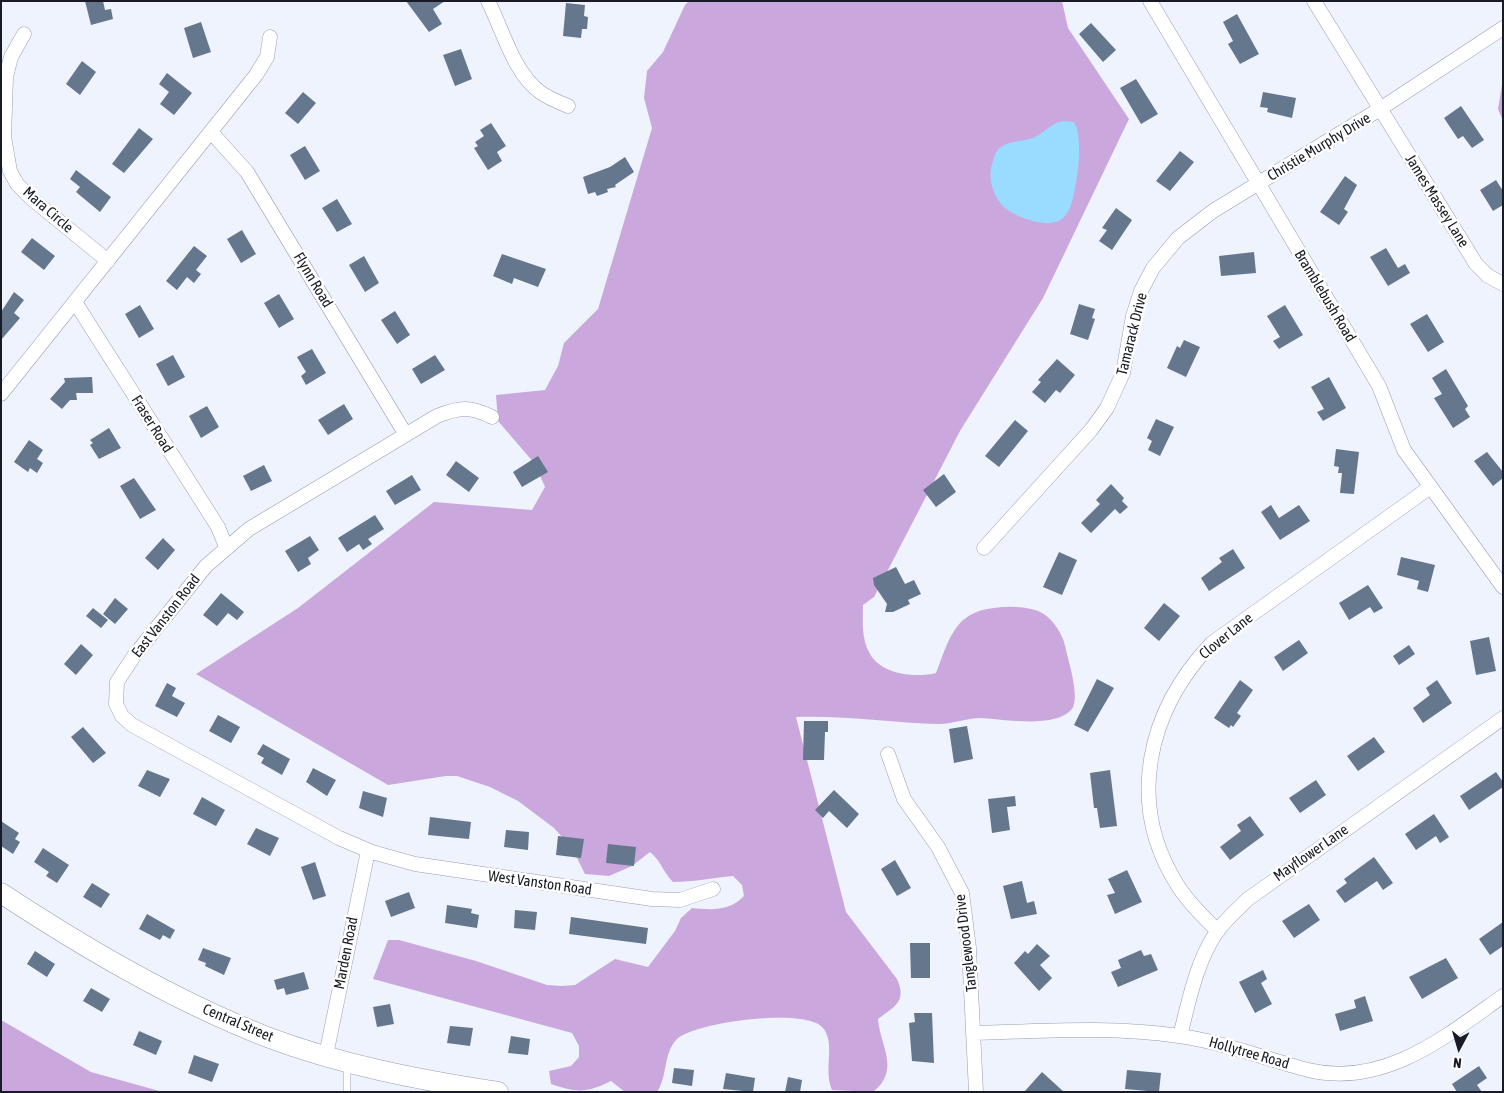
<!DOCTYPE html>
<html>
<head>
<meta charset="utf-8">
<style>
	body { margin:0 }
	#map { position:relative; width:1504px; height:1093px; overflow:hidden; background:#eff3fe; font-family:"Asap Condensed",sans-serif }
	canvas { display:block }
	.frame { position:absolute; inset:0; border:2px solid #181b25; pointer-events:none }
	.north { position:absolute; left:1434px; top:1023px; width:50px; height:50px; -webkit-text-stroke:4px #fff; paint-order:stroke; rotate:186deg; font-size:14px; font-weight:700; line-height:20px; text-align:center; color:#181b25 }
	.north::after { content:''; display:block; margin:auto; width:18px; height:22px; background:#181b25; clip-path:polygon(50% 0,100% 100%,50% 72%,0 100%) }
</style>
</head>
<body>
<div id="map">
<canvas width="1504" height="1093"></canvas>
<div class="frame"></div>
<div class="north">N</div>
</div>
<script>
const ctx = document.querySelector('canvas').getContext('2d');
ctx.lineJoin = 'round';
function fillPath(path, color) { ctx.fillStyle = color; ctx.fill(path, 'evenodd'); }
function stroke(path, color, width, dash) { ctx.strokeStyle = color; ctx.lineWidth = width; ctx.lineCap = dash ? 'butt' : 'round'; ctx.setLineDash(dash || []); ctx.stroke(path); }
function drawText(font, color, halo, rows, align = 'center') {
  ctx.font = font + ' "Asap Condensed",sans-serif'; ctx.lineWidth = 5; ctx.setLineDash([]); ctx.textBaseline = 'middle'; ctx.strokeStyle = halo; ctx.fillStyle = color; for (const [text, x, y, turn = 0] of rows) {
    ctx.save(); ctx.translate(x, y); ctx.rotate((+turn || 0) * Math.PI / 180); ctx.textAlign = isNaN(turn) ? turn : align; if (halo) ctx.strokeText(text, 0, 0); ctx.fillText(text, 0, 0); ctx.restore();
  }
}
const forest = new Path2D(`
	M689 1H1062L1068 28 1129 119 1043 298 960 431 874 597 863 605C863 621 861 639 870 654 882 675 916 678 936 673 949 640 954 612 994 608 1008 606 1021 606 1035 610 1051 614 1064 635 1066 650 1069 663 1080 698 1072 709 1056 729 1003 719 980 718 967 718 953 724 939 724 892 723 843 715 796 717L846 912 897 979C907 1002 895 1006 878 1019 880 1046 901 1070 873 1092L832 1090C823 1069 836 1044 823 1028 807 1007 695 1022 677 1039 663 1053 668 1076 657 1092H625L611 1081C587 1093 577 1093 551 1084L549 1071 571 1066 579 1057V1046L572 1033 373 979 388 940H399L476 961 547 985 562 986 575 985 615 959 648 967 675 931 681 918 692 908C712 910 730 911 744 896L742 885 733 876C712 878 693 882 673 882 662 871 662 862 650 852L632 866 609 876 585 874 572 848 554 828 518 801 490 787 457 776H446L388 785 196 674 298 608 434 502 532 510 545 487 535 464 498 421 496 395 545 390 558 366 564 343 598 309 652 128 644 98 647 71 663 52 685 5Z
	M1503 79V121L1498 109Z
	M1 1020 91 1072 163 1092H1Z`);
const water = new Path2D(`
	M1063 121 1074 122C1082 135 1079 167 1076 182 1074 193 1072 210 1063 218 1049 231 1011 216 1001 204 992 193 988 177 992 164 994 158 995 151 1001 147 1010 140 1023 142 1033 138 1044 133 1051 123 1063 121Z`);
const building = new Path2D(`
	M85 1H103L105 10 111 9 113 19 91 25Z
	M406 1H445L433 9 442 24 429 32Z
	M566 3 585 5 584 16 588 17 587 29H582L581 38 563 36Z
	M1237 14 1259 54 1240 64 1228 44 1233 41 1223 22Z
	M201 22 211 52 193 58 184 28Z
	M1091 23 1116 50 1103 62 1079 34Z
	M461 49 472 79 455 86 443 55Z
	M82 61 96 72 80 95 66 84Z
	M167 73 192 93 174 115 160 104 169 92 159 84Z
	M1136 79 1158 114 1141 124 1120 88Z
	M303 92 316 103 298 124 285 113Z
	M1263 92 1296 98 1292 118 1267 112 1268 108 1260 107Z
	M1461 106 1484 140 1472 148 1463 136 1458 139 1444 118Z
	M491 123 506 146 497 152 502 161 488 170 474 148 478 146 475 142 484 136 480 130Z
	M139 128 153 139 124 173 112 164Z
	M305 146 320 171 305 180 290 155Z
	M1180 151 1194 162 1170 191 1156 181Z
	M625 157 634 172 615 185 616 187 607 189 608 192 597 196 595 192 588 194 583 177 610 167Z
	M76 170 111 197 100 212 76 192 80 187 70 179Z
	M1345 176 1357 185 1344 209 1348 212 1339 225 1320 212Z
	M1496 180 1503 191V205L1493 211 1480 190Z
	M337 199 352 224 337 232 322 208Z
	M1116 208 1132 220 1112 250 1099 241 1107 230 1102 228Z
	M242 230 256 254 241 263 227 239Z
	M32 238 55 256 44 270 21 252Z
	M194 246 207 256 196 270 201 274 194 283 187 277 177 290 166 281Z
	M1386 248 1398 268 1405 264 1410 273 1388 286 1370 257Z
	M1254 252 1256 273 1221 276 1219 256Z
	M502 254 546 269 538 287 514 278 512 284 493 276Z
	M364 256 379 283 365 292 349 265Z
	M14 292 24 300 14 313 20 318 1 340V312Z
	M279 294 294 319 279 328 264 303Z
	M1079 304 1095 309 1092 318 1095 319 1088 340 1070 334Z
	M140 305 154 329 139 338 125 314Z
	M1285 305 1303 335 1279 349 1273 341 1280 337 1267 316Z
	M395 311 410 335 397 344 381 320Z
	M1427 314 1444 342 1428 352 1410 324Z
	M1184 340 1200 347 1186 377 1167 368 1177 346 1180 348Z
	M312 349 326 373 306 385 301 376 306 372 297 357Z
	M173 355 185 377 168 386 156 364Z
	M435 355 445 370 421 384 412 369Z
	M1057 359 1075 375 1060 393 1056 390 1045 403 1032 392 1041 382 1038 380Z
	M1446 369 1468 406 1465 409 1470 417 1453 428 1434 398 1442 394 1432 378Z
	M92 377 93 393H76L77 400H70L62 409 50 399 65 382 64 378Z
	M1329 377 1346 408 1323 421 1317 412 1324 409 1311 387Z
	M344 404 353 419 328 435 318 420Z
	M207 406 219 427 201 438 189 416Z
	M1156 419 1174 427 1160 456 1148 450 1152 441 1147 438Z
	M1015 420 1028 431 999 467 985 456Z
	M109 428 121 448 99 459 90 445 93 443 90 440Z
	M29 440 43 450 37 459 43 463 37 473 30 468 28 472 14 462Z
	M1336 449 1359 452 1354 494 1340 493 1342 473H1338L1339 467 1334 466Z
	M1487 452 1503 472V478L1493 486 1474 461Z
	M538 456 548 472 522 487 513 472Z
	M456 461 479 478 469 492 446 475Z
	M264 465 272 481 251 491 243 476Z
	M944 474 956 492 936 507 923 490Z
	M412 475 421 490 395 505 386 491Z
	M134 478 156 510 140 519 120 486Z
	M1111 484 1124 498 1122 501 1128 507 1120 514 1115 509 1091 533 1081 523 1100 504 1096 500Z
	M1271 505 1279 518 1299 505 1310 521 1280 540 1261 512Z
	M375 515 384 529 368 539 372 544 363 550 359 544 347 552 338 538Z
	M310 536 319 550 308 558 311 564 298 572 285 551Z
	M163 538 175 550 158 570 145 558Z
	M1233 549 1245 568 1209 591 1201 578 1222 562 1219 558Z
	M1059 552 1077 560 1062 595 1043 587Z
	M1401 557 1435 565 1428 592 1417 589 1419 581 1397 575Z
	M896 567 905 584 914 580 921 594 908 600 910 604 893 612H885L887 604 874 585 873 578Z
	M1368 585 1383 608 1374 613 1370 607 1349 620 1339 603Z
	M221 593 244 612 237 620 228 613 217 626 203 615Z
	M115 598 128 609 115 624 103 614Z
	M1164 603 1180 616 1159 641 1144 628Z
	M93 608 108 620 101 628 86 616Z
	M1489 637 1496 671 1476 675 1470 641Z
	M1299 640 1308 653 1283 671 1274 657Z
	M81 644 93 655 76 675 64 664Z
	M1409 645 1415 654 1399 665 1393 656Z
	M1097 679 1114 688 1088 732 1074 725Z
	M1240 680 1253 690 1237 713 1241 716 1233 727 1231 725 1229 728 1214 718Z
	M1437 680 1452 703 1423 723 1413 708 1430 695 1426 688Z
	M167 683 176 688 172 696 185 703 177 717 155 706Z
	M218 715 240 727 231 743 209 731Z
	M804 721H828V732H825L824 760H803Z
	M967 726 973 759 954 763 949 729Z
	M83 727 106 753 93 763 71 737Z
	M1374 737 1385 752 1358 771 1347 756Z
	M263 744 290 759 282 775 261 763 264 758 257 754Z
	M313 768 336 780 327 796 306 782Z
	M147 770 170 779 160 797 138 786Z
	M1110 770 1117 826 1100 828 1097 808H1094L1090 773Z
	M1496 772 1503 782V787L1469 810 1460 796Z
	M1316 780 1326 795 1300 813 1289 798Z
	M834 790 859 814 847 828 829 811 823 818 815 810Z
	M363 791 387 798 383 817 359 808Z
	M1015 796 1016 806 1007 807 1010 830 992 833 988 799Z
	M202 797 225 810 216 826 193 814Z
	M1434 814 1449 837 1440 843 1436 836 1416 850 1405 834Z
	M1250 816 1264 835 1230 860 1220 847 1241 831 1237 825Z
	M430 817 471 822 469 839 428 835Z
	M1 821 19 833 15 839 20 842 13 854 1 846Z
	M256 828 279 838 270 856 247 844Z
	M506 830 529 832 528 850 504 847Z
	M558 836 584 839 581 858 556 855Z
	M608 844 636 847 634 866 606 863Z
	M43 848 69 865 57 883 46 876 49 872 34 862Z
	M1374 857 1393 883 1383 890 1377 881 1345 903 1336 891 1347 883 1344 879Z
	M895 860 911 888 897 896 881 869Z
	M315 862 326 896 313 900 301 867Z
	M1127 870 1142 902 1115 914 1107 895 1115 893 1108 879Z
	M1022 881 1027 903 1034 901 1037 914 1011 919 1003 886Z
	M92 883 110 894 101 908 83 897Z
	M409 892 415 908 391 917 385 901Z
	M1309 904 1320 920 1294 938 1282 921Z
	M447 905 472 909 471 913 479 915 477 928 445 923Z
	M515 910 537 912 535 930 514 928Z
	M147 914 175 930 170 939 163 935 160 940 139 929Z
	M571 917 648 928 646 944 569 934Z
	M1503 922V946L1490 955 1479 939Z
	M910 943H930V978H911Z
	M1037 944 1050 956 1040 965 1052 978 1039 991 1014 963 1025 951 1028 954Z
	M203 948 231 958 224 975 205 966 206 963 198 960Z
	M1141 950 1144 956 1151 954 1158 970 1118 987 1111 972 1121 968 1118 960Z
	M35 951 55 964 47 977 27 964Z
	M1446 958 1458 978 1422 999 1409 977Z
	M1263 970 1267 979 1261 983 1272 1004 1255 1013 1239 982Z
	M304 972 309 989 286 995 284 988 277 990 274 980Z
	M91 988 110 999 102 1012 83 1001Z
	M1365 996 1373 1021 1340 1031 1335 1014 1356 1008 1354 1000Z
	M390 1004 394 1024 377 1027 373 1007Z
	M914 1013H932L934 1063 912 1061 909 1023 915 1022Z
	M450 1026 473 1028 470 1046 447 1043Z
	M139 1031 162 1041 156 1055 133 1045Z
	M511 1036 530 1039 528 1055 508 1053Z
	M194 1055 219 1064 212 1082 188 1073Z
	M1479 1066 1487 1078 1477 1085 1482 1092H1457L1452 1084Z
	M674 1068 694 1070 692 1086 672 1083Z
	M1127 1070 1161 1073 1159 1092 1125 1089Z
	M1042 1072 1064 1092H1024Z
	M726 1073 755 1078 753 1092 723 1089Z
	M788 1077 802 1080 800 1092H785Z`);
const lane = new Path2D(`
	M347 1092V1065`);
const street = new Path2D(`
	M488 1C503 30 513 72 540 92 548 98 558 102 568 106
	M1150 1 1379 386 1404 450 1503 587
	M1314 1 1476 264 1488 276 1503 284
	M24 34 11 57 6 77 4 137 10 171 17 184 32 199 108 261
	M211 132 247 172 406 435
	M75 302 218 527 226 547
	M1 394 256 75 267 57 270 37
	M492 417C470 406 460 407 437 416L249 529 206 566 134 656 117 682 116 704 122 716 132 725 339 838 372 852 415 864 652 899 680 900 713 889
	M984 548 1091 430 1107 408 1123 373 1133 316 1141 291 1153 268 1178 238 1213 211 1380 109 1503 28
	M888 754 904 799 938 847 962 893 969 948 976 1092
	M1218 931C1203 917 1189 903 1178 886 1125 803 1148 710 1212 643L1429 488
	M975 1033C1043 1031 1112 1026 1179 1036 1224 1042 1265 1059 1308 1070 1384 1088 1445 1037 1503 996
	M1180 1036C1189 1001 1196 963 1216 933 1225 920 1237 910 1248 899L1503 718
	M326 1055 368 851`);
const secondary = new Path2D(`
	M1 893C85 948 173 1000 267 1037 341 1065 420 1080 498 1092`);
const streetNames = [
	["Christie Murphy Drive",1319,147,-31],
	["James Massey Lane",1437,201,58],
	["Mara Circle",48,210,41],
	["Flynn Road",313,280,59],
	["Bramblebush Road",1325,296,59],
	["Tamarack Drive",1132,334,-76],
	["Fraser Road",152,424,58],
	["East Vanston Road",166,616,-52],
	["Clover Lane",1226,636,-39],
	["Mayflower Lane",1311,853,-35],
	["West Vanston Road",540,883,8],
	["Tanglewood Drive",966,943,-97],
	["Marden Road",346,953,-79],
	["Central Street",238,1023,23],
	["Hollytree Road",1249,1053,16]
];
fillPath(forest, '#caa8de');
fillPath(water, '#99dcff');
fillPath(building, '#64778c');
stroke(lane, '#959db7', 8);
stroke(street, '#959db7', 15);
stroke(secondary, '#959db7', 21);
stroke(lane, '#fff', 7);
stroke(street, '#fff', 14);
stroke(secondary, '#fff', 20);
drawText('15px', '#181b25', '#fff', streetNames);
</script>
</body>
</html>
